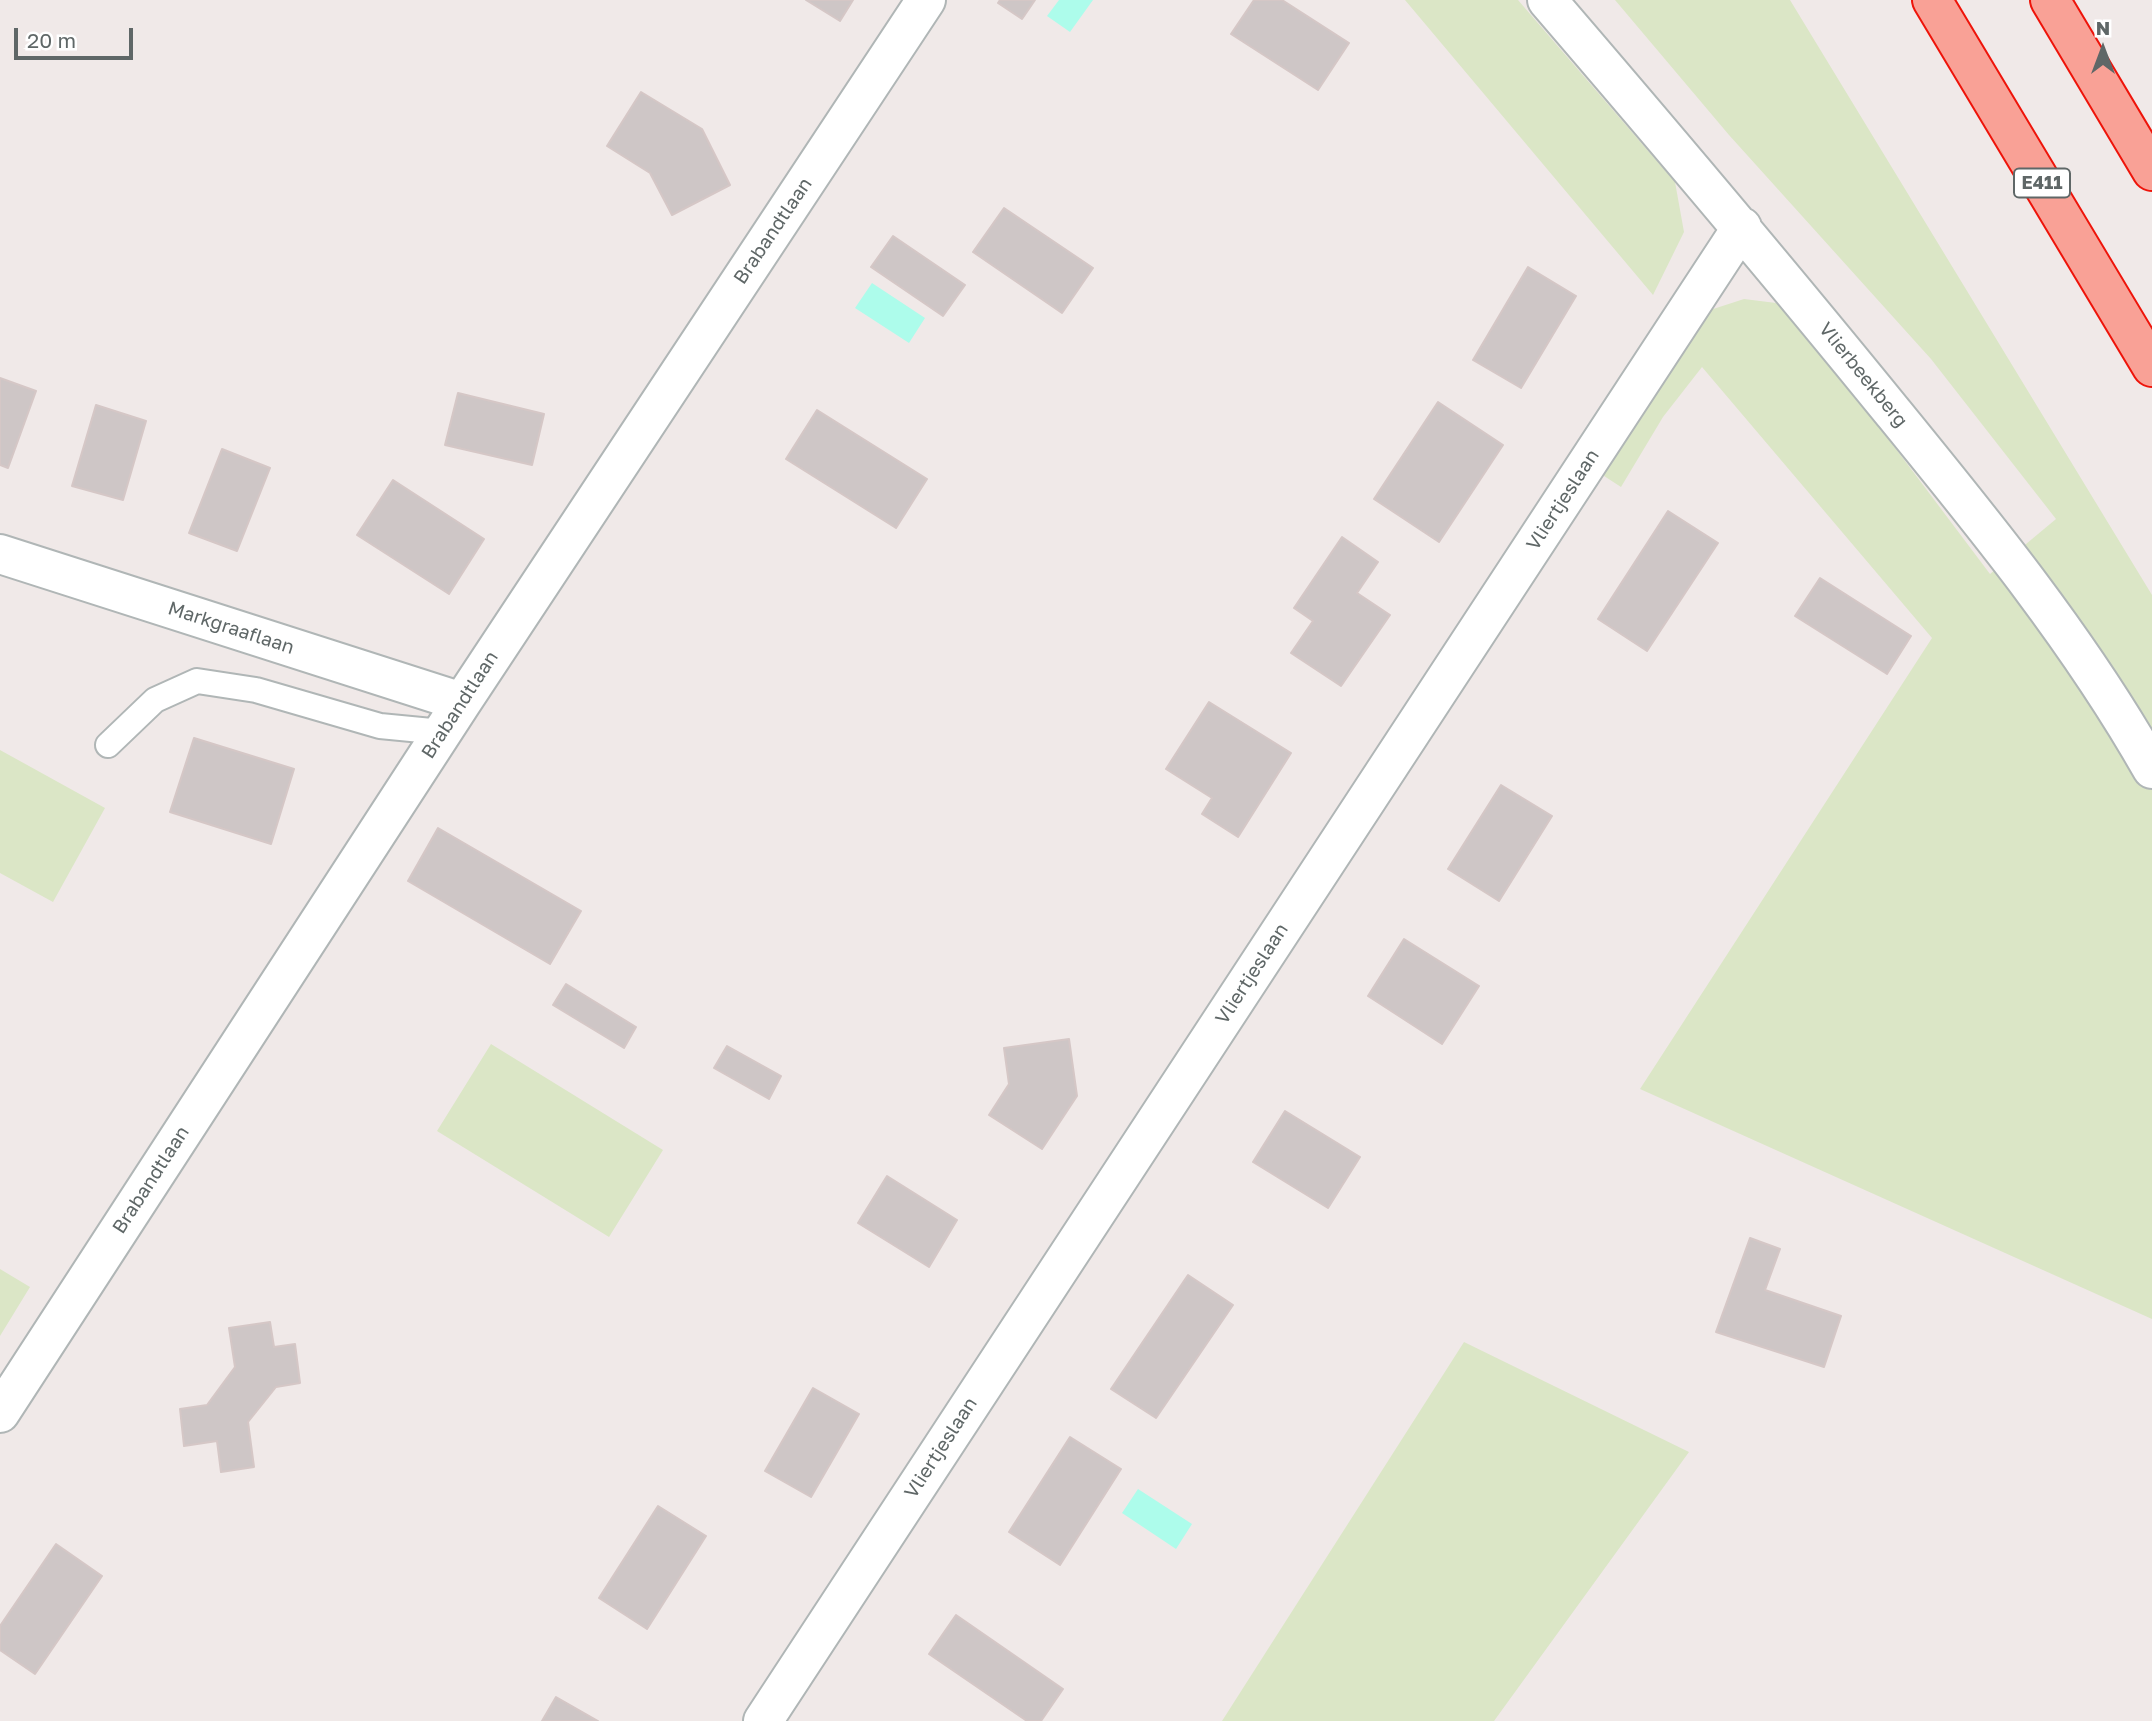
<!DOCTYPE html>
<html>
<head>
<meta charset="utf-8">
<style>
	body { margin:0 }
	#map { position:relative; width:2152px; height:1721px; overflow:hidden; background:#f0e9e8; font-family:"Golos Text",sans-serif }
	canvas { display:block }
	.north { position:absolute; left:2068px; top:14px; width:70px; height:70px; -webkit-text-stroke:5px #fff; paint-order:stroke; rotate:0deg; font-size:19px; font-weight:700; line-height:28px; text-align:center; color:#5f6767 }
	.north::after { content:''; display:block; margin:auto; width:24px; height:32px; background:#5f6767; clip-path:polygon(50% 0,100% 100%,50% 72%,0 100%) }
	.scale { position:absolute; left:14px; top:28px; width:119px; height:32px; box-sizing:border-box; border:4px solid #5f6767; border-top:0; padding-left:9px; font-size:21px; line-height:24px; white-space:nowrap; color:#5f6767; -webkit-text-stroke:5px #fff; paint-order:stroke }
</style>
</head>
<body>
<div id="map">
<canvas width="2152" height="1721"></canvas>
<div class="north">N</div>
<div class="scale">20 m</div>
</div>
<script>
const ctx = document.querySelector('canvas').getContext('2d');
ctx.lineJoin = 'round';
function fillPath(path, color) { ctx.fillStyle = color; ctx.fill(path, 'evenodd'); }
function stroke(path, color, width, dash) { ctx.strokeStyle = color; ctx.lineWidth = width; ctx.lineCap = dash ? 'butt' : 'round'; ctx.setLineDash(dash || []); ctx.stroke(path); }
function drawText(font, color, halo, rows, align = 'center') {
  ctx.font = font + ' "Golos Text",sans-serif'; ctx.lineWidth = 6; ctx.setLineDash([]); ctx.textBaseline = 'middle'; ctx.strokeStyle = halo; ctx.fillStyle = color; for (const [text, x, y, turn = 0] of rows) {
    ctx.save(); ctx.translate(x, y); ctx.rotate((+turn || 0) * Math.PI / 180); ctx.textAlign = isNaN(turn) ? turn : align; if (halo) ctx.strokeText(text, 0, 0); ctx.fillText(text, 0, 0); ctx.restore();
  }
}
const green = new Path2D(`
	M1405 0H1518L1675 182 1684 232 1653 295Z
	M1615 0H1790L2152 595V1319L1640 1089 1932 638 1702 367 1663 417 1621 487 1601 474 1704 312 1744 299 1776 303 1814 340 1990 574 2056 519 1931 359 1729 135Z
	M0 750 105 808 53 902 0 873Z
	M491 1044 663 1150 609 1237 437 1131Z
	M0 1269 30 1287 0 1336Z
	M1464 1342 1689 1452 1494 1721H1222Z`);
const water = new Path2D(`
	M1059 0H1093L1070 32 1047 16Z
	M872 283 925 318 909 343 855 308Z
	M1138 1489 1192 1524 1176 1549 1122 1513Z`);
const building = new Path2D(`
	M806 0H853L840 21Z
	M1000 0H1035L1022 19 998 3Z
	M1254 0H1282L1349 43 1318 90 1231 34Z
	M641 92 702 129 730 185 672 215 650 173 607 146Z
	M1004 208 1093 268 1062 313 973 252Z
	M893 236 965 285 943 316 871 267Z
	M1528 267 1576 296 1521 388 1473 360Z
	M0 378 36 391 8 468 0 465Z
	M458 393 544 414 532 465 445 445Z
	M1438 402 1503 445 1439 542 1374 499Z
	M96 405 146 421 123 500 72 486Z
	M817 410 927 479 896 528 786 459Z
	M222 449 270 468 237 551 189 533Z
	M393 480 484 539 449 594 357 535Z
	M1668 511 1718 543 1647 651 1598 619Z
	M1342 537 1378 562 1357 593 1390 615 1341 686 1291 653 1313 621 1294 608Z
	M1820 578 1911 636 1887 674 1795 616Z
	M1209 702 1291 753 1238 837 1202 814 1212 798 1166 769Z
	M194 738 294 769 271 844 170 812Z
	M1501 785 1552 816 1499 901 1448 869Z
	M438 828 581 911 550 964 408 881Z
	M1404 939 1479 986 1442 1044 1368 996Z
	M566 984 636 1027 624 1048 553 1005Z
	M1069 1039 1077 1096 1042 1149 989 1115 1009 1084 1004 1048Z
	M727 1046 781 1076 769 1099 714 1068Z
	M1285 1111 1360 1157 1328 1208 1253 1162Z
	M887 1176 957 1220 929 1267 858 1223Z
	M1750 1238 1780 1249 1765 1290 1841 1316 1824 1367 1716 1332Z
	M1188 1275 1233 1305 1156 1418 1111 1389Z
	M270 1322 274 1347 295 1344 300 1383 276 1387 248 1422 254 1467 221 1472 217 1441 184 1446 180 1409 207 1405 235 1367 229 1328Z
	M813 1388 859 1414 811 1497 765 1471Z
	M1070 1437 1121 1469 1060 1565 1009 1532Z
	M658 1506 706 1536 647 1629 599 1598Z
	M56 1544 102 1576 35 1674 0 1650V1626Z
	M956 1615 1063 1689 1041 1721H1027L929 1654Z
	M556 1697 598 1721H542Z`);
const lane = new Path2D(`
	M108 745 155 700 197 681 256 690 380 726 442 732`);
const street = new Path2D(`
	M1547 0C1663 135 1778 271 1891 410 1984 524 2079 640 2152 769
	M0 554 462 702
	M0 1413 462 702 926 0
	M763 1721 1742 227`);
const highway = new Path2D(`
	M1932 0 2152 367
	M2050 0 2152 171`);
const shields = [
	[2042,183,56]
];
const shieldNames = [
	["E411",2042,183]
];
const streetNames = [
	["Brabandtlaan",773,231,-56],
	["Vlierbeekberg",1863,375,51],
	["Vliertjeslaan",1563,500,-57],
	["Markgraaflaan",231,628,18],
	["Brabandtlaan",460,705,-57],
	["Vliertjeslaan",1252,974,-57],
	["Brabandtlaan",151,1180,-57],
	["Vliertjeslaan",941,1448,-57]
];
fillPath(green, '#dbe6c6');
fillPath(water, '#adfceb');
fillPath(building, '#cec6c6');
stroke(building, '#d5c7c6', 2);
stroke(lane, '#b0b6b6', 28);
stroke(street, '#b0b6b6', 42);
stroke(highway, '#ee140a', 42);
stroke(lane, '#fff', 24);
stroke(street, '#fff', 38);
stroke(highway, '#f9a196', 38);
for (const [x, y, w] of shields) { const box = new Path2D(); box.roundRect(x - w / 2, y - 14.5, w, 29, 5); ctx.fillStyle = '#fff'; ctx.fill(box); stroke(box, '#5f6767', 2); }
drawText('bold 18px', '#5f6767', null, shieldNames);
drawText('19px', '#5f6767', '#fff', streetNames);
</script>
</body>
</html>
